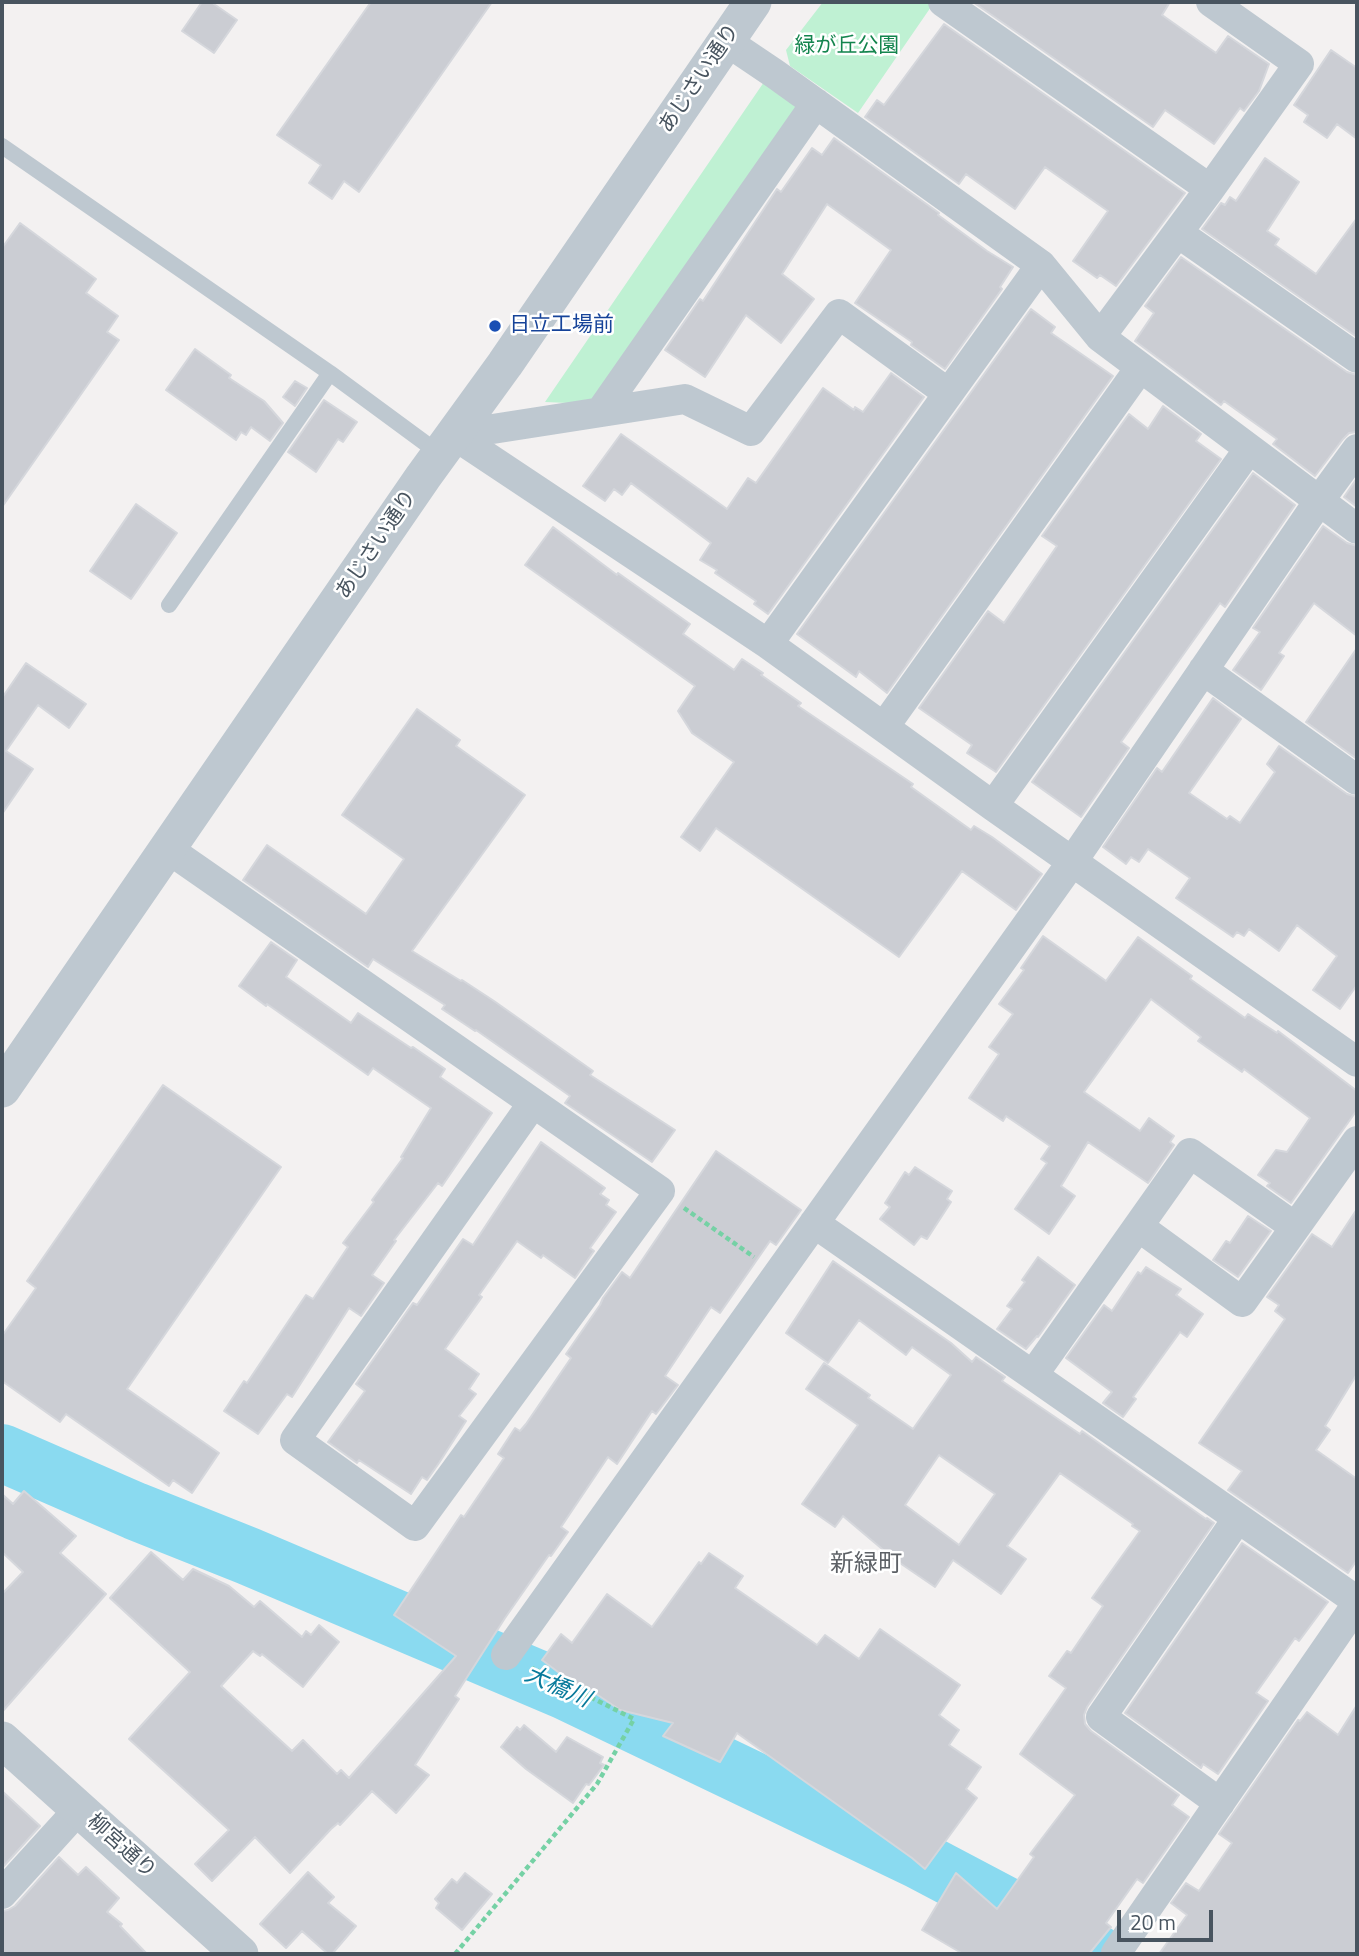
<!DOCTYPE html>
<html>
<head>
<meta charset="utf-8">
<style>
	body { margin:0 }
	#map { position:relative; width:1359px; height:1956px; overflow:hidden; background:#f3f1f1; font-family:"Titillium Web",sans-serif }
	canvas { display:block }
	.frame { position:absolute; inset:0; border:4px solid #48545f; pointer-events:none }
	.scale { position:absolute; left:1117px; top:1910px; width:96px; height:32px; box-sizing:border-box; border:4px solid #48545f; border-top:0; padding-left:9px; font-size:21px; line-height:24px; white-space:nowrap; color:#48545f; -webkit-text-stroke:5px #fff; paint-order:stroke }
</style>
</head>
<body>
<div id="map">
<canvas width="1359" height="1956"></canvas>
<div class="frame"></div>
<div class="scale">20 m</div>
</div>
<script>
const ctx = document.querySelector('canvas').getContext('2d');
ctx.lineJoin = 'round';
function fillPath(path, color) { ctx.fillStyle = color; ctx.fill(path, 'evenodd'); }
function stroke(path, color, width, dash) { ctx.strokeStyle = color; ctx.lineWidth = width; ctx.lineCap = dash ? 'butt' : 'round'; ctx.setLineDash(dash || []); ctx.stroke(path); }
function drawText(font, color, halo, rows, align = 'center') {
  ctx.font = font + ' "Titillium Web","Noto Sans JP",sans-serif'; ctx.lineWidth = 5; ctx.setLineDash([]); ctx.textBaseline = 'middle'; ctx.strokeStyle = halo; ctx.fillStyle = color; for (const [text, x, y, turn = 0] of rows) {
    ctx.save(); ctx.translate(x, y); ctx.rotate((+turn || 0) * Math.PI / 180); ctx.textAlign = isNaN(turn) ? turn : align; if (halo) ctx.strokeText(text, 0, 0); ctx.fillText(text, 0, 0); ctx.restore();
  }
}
const green = new Path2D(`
	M823 2H929L933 4 858 113 790 66 786 50Z
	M764 82 797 108 591 404 545 402Z`);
const river = new Path2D(`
	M2 1453 135 1511 248 1556 566 1691 919 1860 1097 1954`);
const building = new Path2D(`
	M202 2H211L237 20 214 53 182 31Z
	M371 2H492L359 192 344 181 332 199 309 183 321 165 277 135Z
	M973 2H1170L1162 15 1216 53 1228 36 1269 64 1259 91 1244 111 1240 108 1214 144 1165 110 1153 127Z
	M944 24 1185 193 1116 286 1100 275 1097 278 1073 261 1108 211 1045 167 1015 209 966 174 959 184 865 117 877 100 884 105Z
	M1331 50 1357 68V139L1337 124 1327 138 1304 122 1308 115 1294 105Z
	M834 138 939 213 938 215 987 251 1013 267 1000 287 1002 289 945 369 911 345 912 342 855 303 891 250 827 204 782 274 814 299 781 343 746 315 705 377 665 350 700 299 703 301 777 189 781 192 812 148 822 155Z
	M1265 158 1299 182 1267 231 1279 239 1275 245 1316 274 1357 218V337L1202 229 1221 203 1225 205 1230 197 1236 201Z
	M20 223 96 279 86 293 118 316 107 332 119 340 2 507V248Z
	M1181 257 1347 372 1357 375V432L1349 433 1343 439 1315 476 1273 444 1277 439 1224 401 1221 405 1135 341 1154 313 1145 306Z
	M1031 309 1055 327 1051 333 1113 376 887 693 859 671 856 677 797 634Z
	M195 349 231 375 229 378 264 401 283 423 270 441 251 427 246 435 241 432 236 440 166 390Z
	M891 373 924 397 768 614 754 604 756 601 715 573 717 570 700 560 711 543 631 483 622 495 614 489 605 501 583 486 621 434 727 509 748 478 756 483 823 388 854 410 855 407 863 412Z
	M295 381 307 388 295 406 283 397Z
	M324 400 357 422 343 442 338 439 316 472 288 452Z
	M1163 406 1201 434 1196 441 1221 459 996 772 967 753 972 745 919 708 988 611 1004 623 1057 546 1042 536 1129 414 1148 429Z
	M1253 473 1295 505 1225 607 1220 603 1121 742 1129 748 1081 817 1032 782Z
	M1357 478V507L1344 497Z
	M136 504 177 533 131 599 90 571Z
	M1323 526 1347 543 1357 546V636L1314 603 1279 653 1284 656 1261 690 1233 670 1260 632 1253 628Z
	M553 527 617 575 618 573 690 624 683 634 734 670 742 659 763 673 761 675 801 703 798 706 913 784 911 787 971 830 974 826 992 837 1042 874 1016 910 962 871 899 957 716 828 700 851 681 837 734 762 692 733 678 711 695 686 525 565Z
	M1357 648V759L1306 722Z
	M26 663 86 704 69 728 38 705 6 751 33 769 2 814V698Z
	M1213 698 1241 719 1189 793 1227 819 1230 816 1240 823 1275 772 1267 764 1279 746 1347 794 1357 797V985L1340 1009 1313 990 1337 956 1297 925 1279 951 1249 929 1244 936 1237 932 1233 937 1176 898 1190 878 1148 849 1139 862 1131 857 1126 864 1103 847 1157 768 1162 772Z
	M417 709 460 740 456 746 525 795 412 951 461 981 462 980 494 1001 593 1071 590 1075 675 1130 652 1162 565 1103 570 1096 476 1030 475 1031 442 1009 445 1005 373 959 368 967 243 880 267 845 366 914 404 859 342 815Z
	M1043 936 1106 981 1138 937 1192 976 1190 979 1245 1018 1248 1014 1277 1033 1278 1031 1357 1091V1110L1291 1203 1267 1186 1270 1183 1258 1175 1276 1150 1287 1152 1310 1118 1244 1069 1242 1072 1198 1041 1201 1037 1151 999 1084 1092 1140 1131 1149 1118 1174 1136 1170 1142 1174 1145 1148 1183 1088 1142 1061 1186 1075 1196 1049 1234 1015 1209 1047 1163 1041 1159 1050 1146 1006 1116 1003 1121 969 1098 999 1054 989 1047 1013 1014 999 1004 1024 970 1021 968Z
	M271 942 297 960 286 977 351 1023 358 1013 411 1048 413 1047 445 1069 440 1077 492 1113 442 1186 438 1183 394 1240 396 1241 372 1275 384 1283 361 1316 349 1308 292 1397 287 1394 258 1434 224 1411 244 1381 247 1383 306 1295 313 1299 348 1247 343 1243 374 1202 372 1200 403 1158 401 1157 431 1108 373 1068 368 1075 267 1004 266 1006 239 986Z
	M163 1085 281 1167 127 1389 219 1453 192 1493 173 1480 169 1486 66 1414 60 1422 2 1381V1336L36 1288 27 1281Z
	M541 1142 605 1188 600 1194 609 1200 606 1205 616 1212 590 1248 594 1251 575 1278 543 1255 541 1258 517 1241 479 1295 482 1297 445 1349 479 1374 469 1389 476 1394 459 1416 466 1421 439 1463 427 1480 422 1477 411 1494 359 1460 357 1463 328 1442 365 1391 356 1384 413 1303 417 1305 463 1239 473 1245Z
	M716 1151 801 1210 776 1245 770 1241 720 1313 711 1307 665 1376 678 1385 656 1414 652 1411 617 1464 608 1457 561 1527 568 1532 551 1556 549 1555 505 1618 455 1696 459 1699 415 1765 429 1775 396 1813 372 1791 340 1825 338 1823 331 1829 290 1873 255 1837 212 1881 195 1864 229 1830 129 1739 190 1672 110 1598 151 1552 183 1580 193 1569 229 1586 254 1607 260 1601 302 1637 306 1631 311 1635 319 1625 339 1642 303 1687 262 1654 260 1656 253 1651 221 1686 292 1751 303 1740 337 1774 341 1770 349 1778 456 1656 394 1615 461 1515 464 1517 504 1458 498 1454 515 1428 520 1431 526 1424 571 1358 566 1354 600 1305 603 1298 622 1272 630 1278Z
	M915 1167 952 1191 947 1199 951 1202 927 1239 921 1236 914 1245 880 1219 890 1207 885 1203 905 1172 909 1175Z
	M1357 1209V1374L1325 1426 1330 1430 1316 1450 1357 1479V1560L1348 1573 1228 1490 1242 1471 1199 1443 1285 1319 1275 1311 1279 1305 1267 1297 1312 1234 1332 1247Z
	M1248 1216 1271 1231 1238 1277 1213 1260 1226 1241 1230 1243Z
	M1038 1257 1075 1285 1038 1337 1037 1336 1026 1349 997 1329 1012 1309 1007 1306 1025 1282 1022 1280Z
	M833 1261 951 1343 972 1362 976 1357 1005 1377 1002 1381 1080 1434 1082 1431 1206 1519 1207 1518 1214 1523 1087 1707 1084 1715 1085 1724 1091 1731 1179 1795 1172 1805 1189 1817 1143 1883 1137 1879 1106 1923 1111 1927 1089 1954H963L922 1930 956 1873 997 1909 1034 1857 1030 1854 1075 1795 1020 1754 1066 1688 1049 1676 1067 1651 1071 1653 1103 1606 1092 1598 1140 1531 1132 1526 1133 1524 1060 1473 1007 1546 1026 1559 1001 1594 953 1560 935 1587 894 1559 843 1516 835 1527 802 1504 858 1425 806 1389 824 1363 870 1395 868 1398 913 1429 951 1375 912 1347 906 1355 859 1320 828 1363 786 1333ZM939 1455 995 1494 959 1545 905 1505Z
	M1146 1267 1181 1289 1176 1295 1203 1314 1187 1337 1180 1332 1133 1397 1136 1399 1123 1417 1103 1403 1112 1392 1066 1358 1104 1305 1112 1311 1138 1272 1141 1274Z
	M24 1491 76 1536 60 1553 106 1594 2 1712V1594L23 1572 2 1552V1494L13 1504Z
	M1242 1543 1328 1602 1299 1641 1295 1638 1256 1693 1268 1701 1218 1774 1203 1764 1201 1768 1125 1713Z
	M709 1553 743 1576 735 1588 817 1645 825 1635 859 1659 880 1629 960 1685 939 1715 959 1730 949 1745 981 1767 966 1789 977 1798 925 1869 912 1858 737 1733 720 1762 663 1736 673 1723 620 1710 580 1683 578 1687 542 1660 561 1634 572 1643 607 1594 652 1627 699 1562 701 1564Z
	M1357 1705V1954H1159L1187 1915 1171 1903 1186 1883 1199 1891 1232 1843 1219 1834 1298 1720 1300 1721 1307 1712 1338 1735Z
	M524 1725 556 1752 567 1737 603 1757 600 1763 604 1765 589 1785 586 1784 573 1803 526 1769 501 1747 517 1727 520 1730Z
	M2 1791 40 1826 2 1868Z
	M59 1857 78 1875 86 1867 119 1898 107 1912 122 1924 120 1926 147 1954H2V1911L8 1910 15 1906Z
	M308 1872 334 1897 328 1903 356 1926 332 1954H328L302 1931 286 1948 260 1924Z
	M465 1873 492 1894 462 1930 436 1908 439 1903 435 1899 452 1879 457 1883Z`);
const path = new Path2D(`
	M684 1208 754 1257
	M455 1954 597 1784 634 1719 532 1668`);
const service = new Path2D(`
	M2 146 330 373 440 454
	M169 605 330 373`);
const minor = new Path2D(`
	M943 2 1210 189
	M726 41 775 74 1041 265 1100 337 1357 529
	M1178 233 1357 358
	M1100 337 1210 189 1299 64 1211 2
	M601 411 816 103
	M454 435 768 644 993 806 1357 1062
	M454 435 685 399 751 431 839 314 948 393
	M768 644 1041 265
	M1203 670 1357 780
	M884 727 1140 368
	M993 806 1249 449
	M168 849 660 1191 415 1526 295 1440 533 1103
	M814 1223 1357 1601
	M1139 1227 1242 1302 1357 1141
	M1033 1375 1190 1153 1295 1227
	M506 1655 1072 862 1319 501 1357 449
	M1220 1803 1101 1717 1238 1518
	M2 1894 79 1809
	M1116 1953 1357 1604`);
const tertiary = new Path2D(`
	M2 1089 423 477 505 364 753 2
	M2 1740 240 1954`);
const markers = [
	[495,326,7,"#1a4fb4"]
];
const parkNames = [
	["緑が丘公園",847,47]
];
const streetNames = [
	["あじさい通り",700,79,-56],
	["あじさい通り",377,545,-56],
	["柳宮通り",121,1847,42]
];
const transitNames = [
	["日立工場前",509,326]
];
const waterNames = [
	["大橋川",557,1688,24]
];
const quarterNames = [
	["新緑町",866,1565]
];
fillPath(green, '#bff1d3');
stroke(river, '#8adaf0', 58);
fillPath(building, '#cbcdd3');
stroke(building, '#d5d7dc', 2);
stroke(path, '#75d1a5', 4.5, [5, 3.5]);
stroke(service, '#bec8d0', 16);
stroke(minor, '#bec8d0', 30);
stroke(tertiary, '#bec8d0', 37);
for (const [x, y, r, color] of markers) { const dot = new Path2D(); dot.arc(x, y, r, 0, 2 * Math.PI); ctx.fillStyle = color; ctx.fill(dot); stroke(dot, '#fff', 2.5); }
drawText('21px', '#14854e', '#fff', parkNames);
drawText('21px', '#48545f', '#fff', streetNames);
drawText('21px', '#164399', '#fff', transitNames, 'left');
drawText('italic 23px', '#087a9b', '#fff', waterNames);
drawText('24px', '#5d6166', '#fff', quarterNames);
</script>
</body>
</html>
